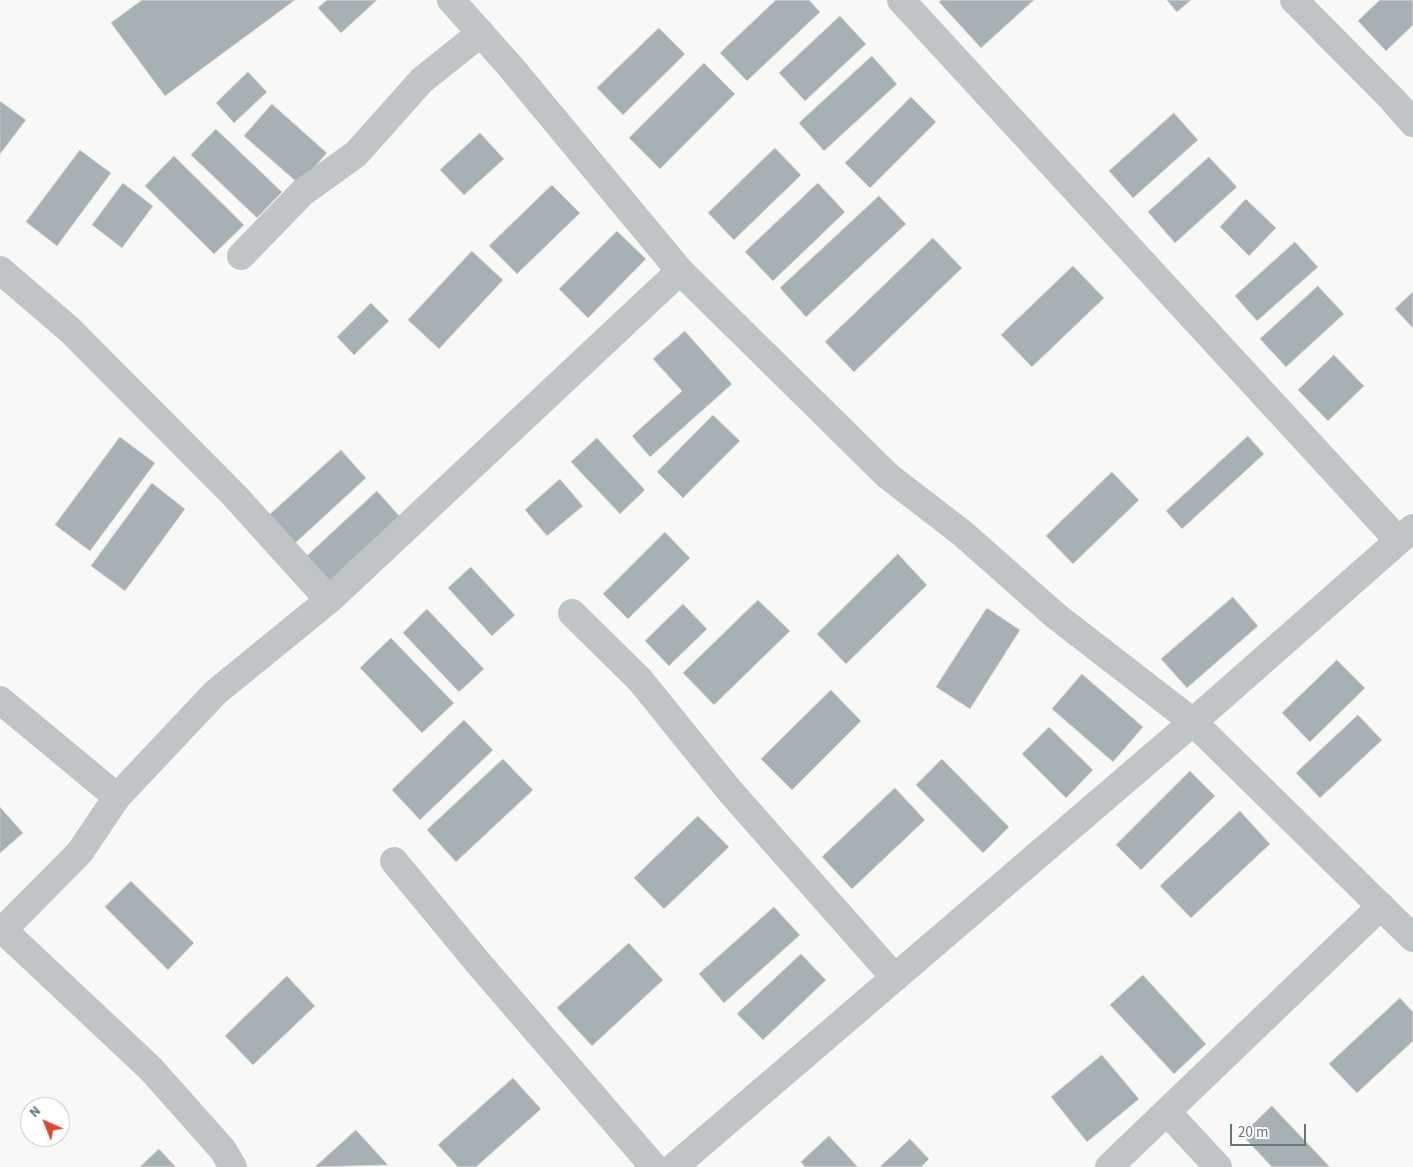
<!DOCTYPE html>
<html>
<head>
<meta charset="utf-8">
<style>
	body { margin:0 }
	#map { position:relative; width:1413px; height:1167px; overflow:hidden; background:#f8f8f6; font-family:"Source Sans 3",sans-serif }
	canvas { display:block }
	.north { position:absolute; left:20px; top:1097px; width:50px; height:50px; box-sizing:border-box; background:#fff; border:1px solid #c1c8cc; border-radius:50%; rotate:316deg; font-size:14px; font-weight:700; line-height:20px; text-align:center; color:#65767f }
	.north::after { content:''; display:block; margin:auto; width:18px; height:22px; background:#dc4832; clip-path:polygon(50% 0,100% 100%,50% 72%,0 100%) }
	.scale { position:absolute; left:1230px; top:1124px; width:76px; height:22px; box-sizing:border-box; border:2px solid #65767f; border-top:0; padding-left:6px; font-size:15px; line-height:18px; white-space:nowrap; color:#65767f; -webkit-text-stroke:4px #fff; paint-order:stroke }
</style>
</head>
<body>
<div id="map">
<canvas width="1413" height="1167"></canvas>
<div class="north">N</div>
<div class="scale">20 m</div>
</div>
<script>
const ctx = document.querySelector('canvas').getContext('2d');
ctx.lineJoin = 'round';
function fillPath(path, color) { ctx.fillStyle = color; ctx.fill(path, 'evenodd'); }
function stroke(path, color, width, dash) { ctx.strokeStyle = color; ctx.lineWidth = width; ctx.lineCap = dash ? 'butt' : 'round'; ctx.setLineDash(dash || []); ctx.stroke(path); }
const building = new Path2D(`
	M142 0H295L165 96 111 23Z
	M327 0H377L341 33 318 8Z
	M776 0H809L820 12 747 81 720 53Z
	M942 0H1034L981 48 939 2Z
	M1167 0H1191L1177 12Z
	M1380 0H1413V25L1386 51 1358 21Z
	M840 16 866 44 805 101 779 73Z
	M659 28 685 54 623 115 597 88Z
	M872 56 897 84 824 151 799 123Z
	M704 63 735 94 660 169 629 138Z
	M248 72 267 92 234 123 216 103Z
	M911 97 936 122 870 188 845 163Z
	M0 101 26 120 0 154Z
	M272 104 327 153 299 184 244 136Z
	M1174 113 1198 140 1133 198 1109 171Z
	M216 129 282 192 257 218 191 155Z
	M480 133 504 159 464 195 440 170Z
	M775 148 801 175 734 240 708 213Z
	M80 150 111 173 57 246 26 222Z
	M174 156 244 225 214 254 145 186Z
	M1209 157 1237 187 1175 243 1148 212Z
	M123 183 153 206 122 248 92 225Z
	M818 183 845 212 773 281 745 252Z
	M552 185 580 213 517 274 489 246Z
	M879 196 906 224 806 317 780 288Z
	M1246 199 1276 228 1249 256 1220 227Z
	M617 231 646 259 588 318 559 289Z
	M933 238 962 268 854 372 825 342Z
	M1295 242 1318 267 1257 321 1235 296Z
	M472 251 503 280 439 349 408 320Z
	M1073 266 1104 298 1032 367 1001 335Z
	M1318 286 1344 314 1286 367 1260 339Z
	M1413 292V328L1395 309Z
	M371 303 389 321 354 355 337 337Z
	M685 331 732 384 650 457 632 436 682 391 653 359Z
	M1334 355 1364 386 1328 421 1298 390Z
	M713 415 740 441 683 498 657 472Z
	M1248 436 1264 454 1182 529 1166 511Z
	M120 437 155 463 90 551 55 525Z
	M597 438 645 490 620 514 571 462Z
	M341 450 366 478 292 546 266 518Z
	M1112 472 1139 500 1073 564 1046 536Z
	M560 479 583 506 547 536 525 510Z
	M152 483 185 509 125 591 91 566Z
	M377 491 402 519 332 584 307 556Z
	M665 532 690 558 628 619 603 594Z
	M898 554 927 585 846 664 817 634Z
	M471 567 515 615 492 636 448 588Z
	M1233 597 1258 626 1187 688 1161 659Z
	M758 600 790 631 714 705 683 673Z
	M683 604 707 629 669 666 645 641Z
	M987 608 1020 630 970 709 936 687Z
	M427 609 484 669 459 692 403 633Z
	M391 638 454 703 422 733 360 668Z
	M1337 660 1365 688 1310 742 1282 713Z
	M1082 674 1143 727 1113 762 1052 709Z
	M831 690 861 721 792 790 761 759Z
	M1358 715 1382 740 1320 798 1296 773Z
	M464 720 493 750 420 820 392 790Z
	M1049 727 1093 770 1066 798 1022 754Z
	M503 759 533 790 456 862 427 830Z
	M942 759 1009 827 983 853 916 785Z
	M1190 771 1215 796 1141 870 1116 845Z
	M895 788 925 820 852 889 822 857Z
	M0 807 23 833 0 853Z
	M1240 811 1270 844 1191 918 1160 886Z
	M698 816 729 847 664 909 634 878Z
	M131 881 194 943 168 970 105 907Z
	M774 907 800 935 724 1003 699 974Z
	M629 943 663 980 592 1046 557 1008Z
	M801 954 826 980 763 1040 737 1014Z
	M1143 975 1206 1044 1174 1074 1110 1005Z
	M287 976 315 1006 253 1065 225 1036Z
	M1400 998 1413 1012V1041L1357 1093 1329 1064Z
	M1102 1055 1139 1099 1087 1142 1051 1097Z
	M513 1078 541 1109 476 1167H458L438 1145Z
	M1272 1106 1330 1167H1272L1242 1135Z
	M356 1130 388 1165 315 1167Z
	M829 1136 858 1167H805L801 1162Z
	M910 1139 929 1159 921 1167H880Z
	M159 1149 176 1167H140Z`);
const street = new Path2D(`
	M451 0 509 65 680 271 888 476 962 533 1056 616 1193 722 1413 938
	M901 0 1398 540
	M1294 0 1393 100 1413 123
	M241 256 303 192 356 154 422 80 481 33
	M0 270 70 330 234 495 329 600
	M572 613 640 680 729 790 895 978
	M0 700 117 797
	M394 861 480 965 654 1167
	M3 930 151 1069 223 1150 233 1167
	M0 933 80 852 117 797 216 692 329 600 680 271
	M1167 1112 1218 1167
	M674 1167 1193 722 1413 528
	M1109 1167 1381 906`);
fillPath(building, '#a7b0b5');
stroke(building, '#dadad8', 1);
stroke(street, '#bfc4c7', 28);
</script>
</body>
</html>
